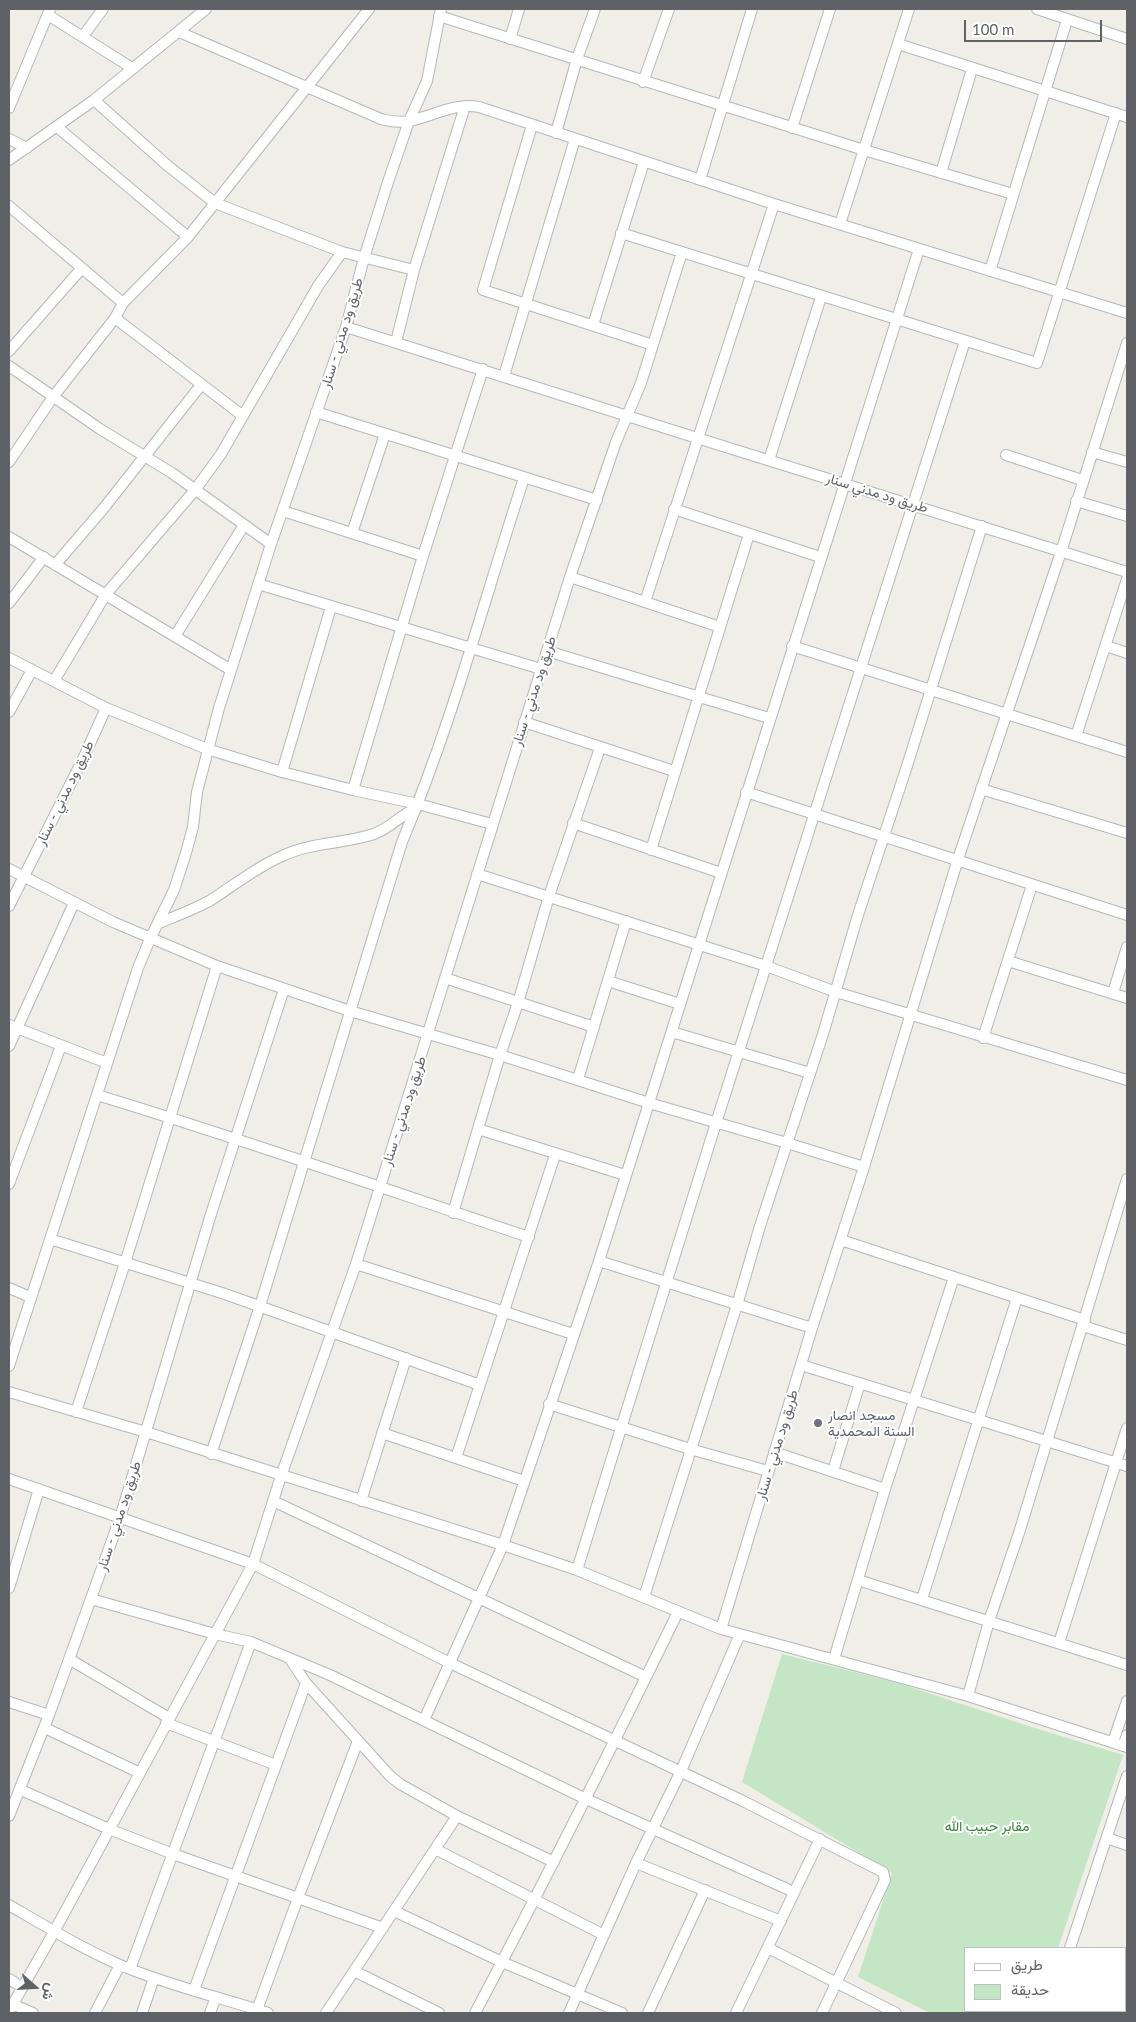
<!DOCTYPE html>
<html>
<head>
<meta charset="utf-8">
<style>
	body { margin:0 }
	#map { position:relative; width:1136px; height:2022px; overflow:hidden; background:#f0eee7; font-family:Lato,Vazirmatn,sans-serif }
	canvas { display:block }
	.frame { position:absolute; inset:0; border:10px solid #5e6266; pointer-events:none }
	.legend { position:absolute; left:964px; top:1947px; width:162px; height:65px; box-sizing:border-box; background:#fff; border:1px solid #bfc0c2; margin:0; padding:6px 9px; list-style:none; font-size:15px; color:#5e6266 }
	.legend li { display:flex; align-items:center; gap:10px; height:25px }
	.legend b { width:25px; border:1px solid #bfc0c2 }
	.north { position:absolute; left:10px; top:1962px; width:50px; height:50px; -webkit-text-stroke:4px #fff; paint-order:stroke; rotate:109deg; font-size:14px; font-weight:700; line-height:20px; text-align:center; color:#5e6266 }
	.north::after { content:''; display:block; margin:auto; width:18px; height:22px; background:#5e6266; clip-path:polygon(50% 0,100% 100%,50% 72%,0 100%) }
	.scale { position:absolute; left:964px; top:20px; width:138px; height:22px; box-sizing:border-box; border:2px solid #5e6266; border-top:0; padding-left:6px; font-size:15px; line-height:18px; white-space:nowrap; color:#5e6266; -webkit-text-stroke:4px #fff; paint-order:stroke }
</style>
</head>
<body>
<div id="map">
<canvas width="1136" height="2022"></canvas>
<div class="frame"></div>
<ul class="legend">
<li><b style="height:6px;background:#fff"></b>طريق</li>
<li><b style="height:14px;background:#c4e6c4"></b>حديقة</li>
</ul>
<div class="north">ش</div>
<div class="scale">100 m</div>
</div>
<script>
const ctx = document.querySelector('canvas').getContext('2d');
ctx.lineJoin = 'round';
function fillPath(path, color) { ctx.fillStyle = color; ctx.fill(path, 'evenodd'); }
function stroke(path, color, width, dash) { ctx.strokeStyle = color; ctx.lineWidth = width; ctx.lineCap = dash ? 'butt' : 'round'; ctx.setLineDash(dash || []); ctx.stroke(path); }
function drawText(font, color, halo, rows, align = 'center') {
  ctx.font = font + ' Lato,Vazirmatn,sans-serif'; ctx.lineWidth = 4; ctx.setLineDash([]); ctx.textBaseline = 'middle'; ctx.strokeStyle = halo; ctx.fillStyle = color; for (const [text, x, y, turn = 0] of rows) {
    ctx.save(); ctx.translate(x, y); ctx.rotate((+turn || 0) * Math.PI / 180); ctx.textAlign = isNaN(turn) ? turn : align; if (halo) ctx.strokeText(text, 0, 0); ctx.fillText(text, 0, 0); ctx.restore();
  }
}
const green = new Path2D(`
	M782 1654 898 1683 1025 1725 1123 1755 1058 1948H965V2011H1038L1037 2013H930L858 1977 892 1873 742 1782Z`);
const minor = new Path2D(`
	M1037 9 1127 39
	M48 15 132 68
	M439 16 864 150 1013 194
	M179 32 381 119C391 121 399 123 409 121 431 117 456 102 479 107L774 204 1127 313
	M83 36 103 9
	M510 39 519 9
	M898 44 1127 117
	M643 82 669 9
	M94 100 168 166 215 203 342 252 414 270
	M9 108 50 9
	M532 125 483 290 653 345
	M57 127 188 237
	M792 128 830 9
	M556 133 577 59 595 9
	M9 139 27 148
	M9 160 94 100 206 9
	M941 173 972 69
	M700 180 752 9
	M9 206 123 303
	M840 224 909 9
	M621 233 1037 363 1116 113
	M990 271 1067 20
	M115 318 243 416
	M593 325 644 162
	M346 327 697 438 1127 572
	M396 342 414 270 465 106
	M9 351 82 268
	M9 366 100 429 172 473 271 544
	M504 376 575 139
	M316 412 597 500
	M1092 452 1127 462
	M1006 455 1082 480
	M769 460 821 297
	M9 462 53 397 115 318 123 303 188 237 369 9
	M1076 501 1127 516
	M674 509 820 557
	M283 511 423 556
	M352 533 385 434
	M9 537 231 670
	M55 565 103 509 201 385
	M570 577 720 627
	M258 584 541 669
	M645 602 774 204
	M9 603 44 557
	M175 636 244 525
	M792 646 1127 752
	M1106 646 1127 653
	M547 651 769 718
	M9 658 106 708 207 749 282 772 353 790 418 804 492 824
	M54 681 106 594 195 490 221 454 318 286 342 252
	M9 712 32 670
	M524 722 674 771
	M1076 736 1127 579
	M282 772 331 607
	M981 789 1127 833
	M353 790 423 556 483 369
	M746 792 1127 915
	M573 823 721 873
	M651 850 749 534
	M9 869 113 922 217 966 350 1011 500 1055 649 1103 787 1143 864 1167
	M477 874 766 966 836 992 1127 1080
	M9 906 83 759 106 708
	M159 923C176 916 195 909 211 900 234 885 257 867 282 856 311 842 344 844 374 834 390 828 401 815 416 808
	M1008 961 1127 998
	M445 978 594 1027
	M608 981 680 1004
	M1113 993 1127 947
	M9 1025 107 1063
	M672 1032 810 1073
	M983 1038 1032 885
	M9 1046 74 903
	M578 1079 626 921
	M97 1095C242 1139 385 1189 529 1237
	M478 1129 625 1175
	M9 1184 61 1046
	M453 1213 500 1055 518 1003 549 896 600 748
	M50 1239 225 1294 480 1385
	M841 1240 1085 1320
	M599 1261 812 1328
	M356 1264 573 1334
	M9 1288 30 1297
	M1083 1326 1127 1340
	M801 1365 1127 1466
	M9 1366 138 968 150 939 174 890 186 853 193 827 197 792 219 708 271 544 346 327 364 258 389 179 409 121 427 81 441 9
	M9 1392 146 1432 503 1545 577 1570 721 1629 968 1696 1127 1747
	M549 1404 690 1449 768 1471
	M76 1412 125 1263 217 966
	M382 1433 524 1481
	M774 1452 885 1489
	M211 1454 260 1306 402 842C452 724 484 600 524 478
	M456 1458 555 1155
	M833 1471 860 1383
	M9 1479 253 1564 450 1663 743 1801 883 1872 885 1880 822 2013
	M273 1501 646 1677
	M361 1501 406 1358
	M577 1570 716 1123 965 341
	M858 1580 1127 1665
	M9 1588 39 1489
	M644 1597 737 1305 760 1226 823 1034 858 915 907 766 982 526
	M91 1599 215 1634 251 1642 330 1675 586 1799 794 1892
	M922 1599 1017 1298
	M721 1629 812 1328 864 1167 958 859 1061 552 1127 343
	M1059 1643 1127 1428
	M69 1659 169 1718
	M290 1659 306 1683 390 1776 400 1784 457 1816 554 1862
	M834 1659 885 1489 954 1277
	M968 1696 989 1621 1019 1533 1127 1179
	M9 1702 49 1715
	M424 1720 503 1545 599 1261 919 249
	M166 1723 276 1765
	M45 1728 140 1773
	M1113 1742 1127 1701
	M1123 1746 1127 1735
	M21 1790 109 1829 173 1854 383 1928
	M9 1816 49 1715 120 1518 211 1214 284 989
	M1107 1838 1127 1845
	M435 1849 604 1935
	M636 1863 781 1921
	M9 1905C45 1926 81 1948 120 1965 167 1985 219 1997 268 2013
	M394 1911 502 1962 622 2013
	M768 1948 896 2013
	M1070 1948 1127 1776
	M130 1969 251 1642
	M354 1971 439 2013
	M1125 1971 1127 1972
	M9 1979 22 1987
	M194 1990 306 1683
	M12 2004 33 2013
	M257 2010 298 1898 358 1741
	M9 2011 54 1932 253 1564 281 1476 356 1264 570 577 616 442 641 383 682 252
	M95 2013 120 1965
	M142 2013 154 1978
	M210 2013 216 1997
	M326 2013 457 1816
	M475 2013C545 1881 612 1747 678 1612
	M569 2013 636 1863 681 1771 740 1634
	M648 2013 705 1890
	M736 2013 820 1839
	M1049 2013 1050 2011
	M1126 2013 1127 2010`);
const markers = [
	[818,1423,5,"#6b7280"]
];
const streetNames = [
	["طريق ود مدني - سنار",342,333,-73],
	["طريق ود مدني سنار",877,493,17],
	["طريق ود مدني - سنار",534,691,-72],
	["طريق ود مدني - سنار",65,793,-64],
	["طريق ود مدني - سنار",404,1111,-72],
	["طريق ود مدني - سنار",777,1445,-73],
	["طريق ود مدني - سنار",119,1516,-72]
];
const worshipNames = [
	["مسجد انصار",828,1415],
	["السنة المحمدية",828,1431]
];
const parkNames = [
	["مقابر حبيب الله",987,1826]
];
fillPath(green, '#c4e6c4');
stroke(minor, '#b4b7bb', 12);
stroke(minor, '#fff', 10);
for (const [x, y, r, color] of markers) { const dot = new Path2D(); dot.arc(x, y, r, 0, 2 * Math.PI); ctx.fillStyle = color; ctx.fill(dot); stroke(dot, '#fff', 2); }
drawText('14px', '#5e6266', '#fff', streetNames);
drawText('14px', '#5b616d', '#fff', worshipNames, 'left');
drawText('14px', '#38833b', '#fff', parkNames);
</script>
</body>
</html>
